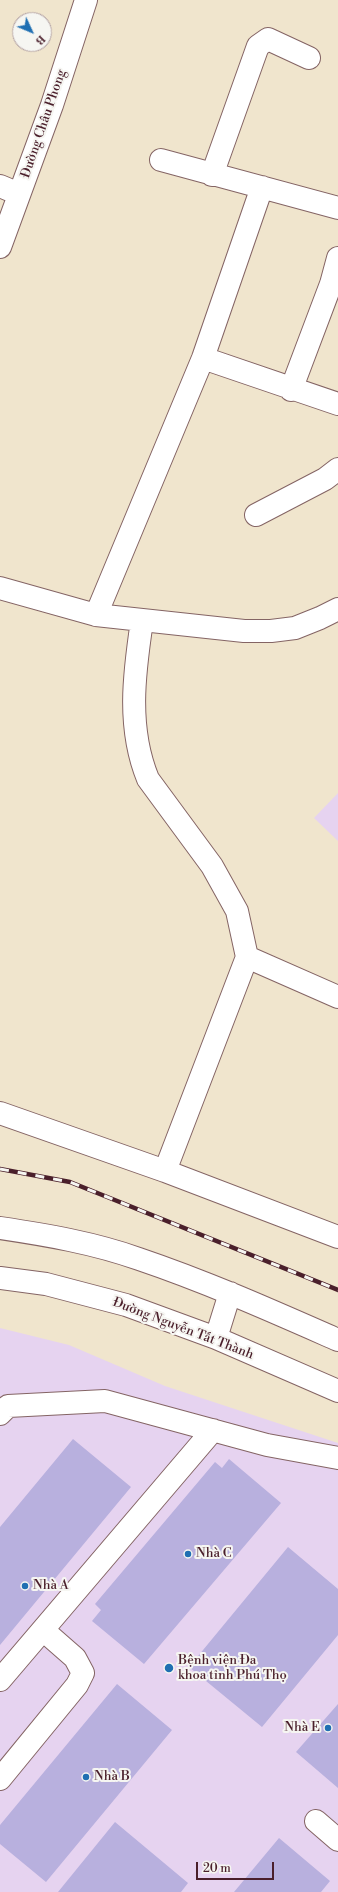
<!DOCTYPE html>
<html>
<head>
<meta charset="utf-8">
<style>
	body { margin:0 }
	#map { position:relative; width:338px; height:1892px; overflow:hidden; background:#f0e5cd; font-family:"Libre Bodoni",serif }
	canvas { display:block }
	.north { position:absolute; left:12px; top:12px; width:40px; height:40px; box-sizing:border-box; background:#f6f6f2; border:1px solid #b1a0a2; border-radius:50%; rotate:134deg; font-size:11px; font-weight:700; line-height:16px; text-align:center; color:#4a1f2b }
	.north::after { content:''; display:block; margin:auto; width:14px; height:18px; background:#1f6fb2; clip-path:polygon(50% 0,100% 100%,50% 72%,0 100%) }
	.scale { position:absolute; left:196px; top:1862px; width:78px; height:18px; box-sizing:border-box; border:2px solid #4a1f2b; border-top:0; padding-left:5px; font-size:12px; line-height:14px; white-space:nowrap; color:#4a1f2b; -webkit-text-stroke:3px #f6f6f2; paint-order:stroke }
</style>
</head>
<body>
<div id="map">
<canvas width="338" height="1892"></canvas>
<div class="north">B</div>
<div class="scale">20 m</div>
</div>
<script>
const ctx = document.querySelector('canvas').getContext('2d');
ctx.lineJoin = 'round';
function fillPath(path, color) { ctx.fillStyle = color; ctx.fill(path, 'evenodd'); }
function stroke(path, color, width, dash) { ctx.strokeStyle = color; ctx.lineWidth = width; ctx.lineCap = dash ? 'butt' : 'round'; ctx.setLineDash(dash || []); ctx.stroke(path); }
function drawText(font, color, halo, rows, align = 'center') {
  ctx.font = font + ' "Libre Bodoni",serif'; ctx.lineWidth = 4; ctx.setLineDash([]); ctx.textBaseline = 'middle'; ctx.strokeStyle = halo; ctx.fillStyle = color; for (const [text, x, y, turn = 0] of rows) {
    ctx.save(); ctx.translate(x, y); ctx.rotate((+turn || 0) * Math.PI / 180); ctx.textAlign = isNaN(turn) ? turn : align; if (halo) ctx.strokeText(text, 0, 0); ctx.fillText(text, 0, 0); ctx.restore();
  }
}
const built = new Path2D(`
	M338 793V841L314 818Z
	M0 1328 69 1345 165 1386 338 1443V1892H0Z`);
const building = new Path2D(`
	M73 1439 131 1487 0 1645V1527Z
	M229 1459 281 1503 144 1664 92 1621 101 1610 95 1604 215 1462 222 1468Z
	M288 1547 338 1589V1635L262 1727 189 1667Z
	M117 1684 172 1730 46 1882 0 1844V1825Z
	M338 1704V1788L296 1752Z
	M115 1822 188 1883 181 1892H58Z
	M279 1838 330 1881 321 1892H234Z`);
const minor = new Path2D(`
	M161 160 338 208
	M212 175 258 46 268 39 309 58
	M0 186 19 194
	M0 247 52 105 86 0
	M203 358 338 404
	M291 390 331 284 338 258
	M256 515 325 479 338 469
	M0 588 96 615 244 631H271L295 628 320 618 338 609
	M96 615 203 358 262 187
	M142 621C134 674 127 728 148 779L212 866 237 911 247 957 165 1171
	M247 957 338 997
	M0 1113 165 1171 338 1237
	M0 1414 8 1406 105 1401 267 1445 338 1458
	M0 1680 213 1430
	M0 1779 77 1685 83 1673 75 1658 43 1630
	M316 1821 338 1840`);
const major = new Path2D(`
	M0 1228C47 1235 94 1243 139 1259 207 1282 272 1311 338 1340
	M0 1278 46 1284 126 1305 216 1338 338 1391
	M216 1338 230 1293`);
const rail = new Path2D(`
	M0 1169 70 1182 338 1290`);
const markers = [
	[188,1554,4,"#1f6fb2"],
	[25,1586,4,"#1f6fb2"],
	[169,1668,5,"#1f6fb2"],
	[328,1728,4,"#1f6fb2"],
	[86,1777,4,"#1f6fb2"]
];
const streetNames = [
	["Đường Châu Phong",44,124,-71],
	["Đường Nguyễn Tất Thành",183,1329,21]
];
const poiNames = [
	["Nhà C",196,1554],
	["Nhà A",33,1586],
	["Bệnh viện Đa",178,1661],
	["khoa tỉnh Phú Thọ",178,1676],
	["Nhà E",320,1728,"right"],
	["Nhà B",94,1777]
];
fillPath(built, '#e6d3f0');
fillPath(building, '#b8b0de');
stroke(minor, '#846464', 24);
stroke(major, '#846464', 24);
stroke(minor, '#fff', 22);
stroke(major, '#fff', 22);
stroke(rail, '#4a1f2b', 4.5);
stroke(rail, '#f6f6f2', 3, [9]);
for (const [x, y, r, color] of markers) { const dot = new Path2D(); dot.arc(x, y, r, 0, 2 * Math.PI); ctx.fillStyle = color; ctx.fill(dot); stroke(dot, '#f6f6f2', 1.5); }
drawText('13px', '#4a1f2b', '#f6f6f2', streetNames);
drawText('13px', '#4a1f2b', '#f6f6f2', poiNames, 'left');
</script>
</body>
</html>
